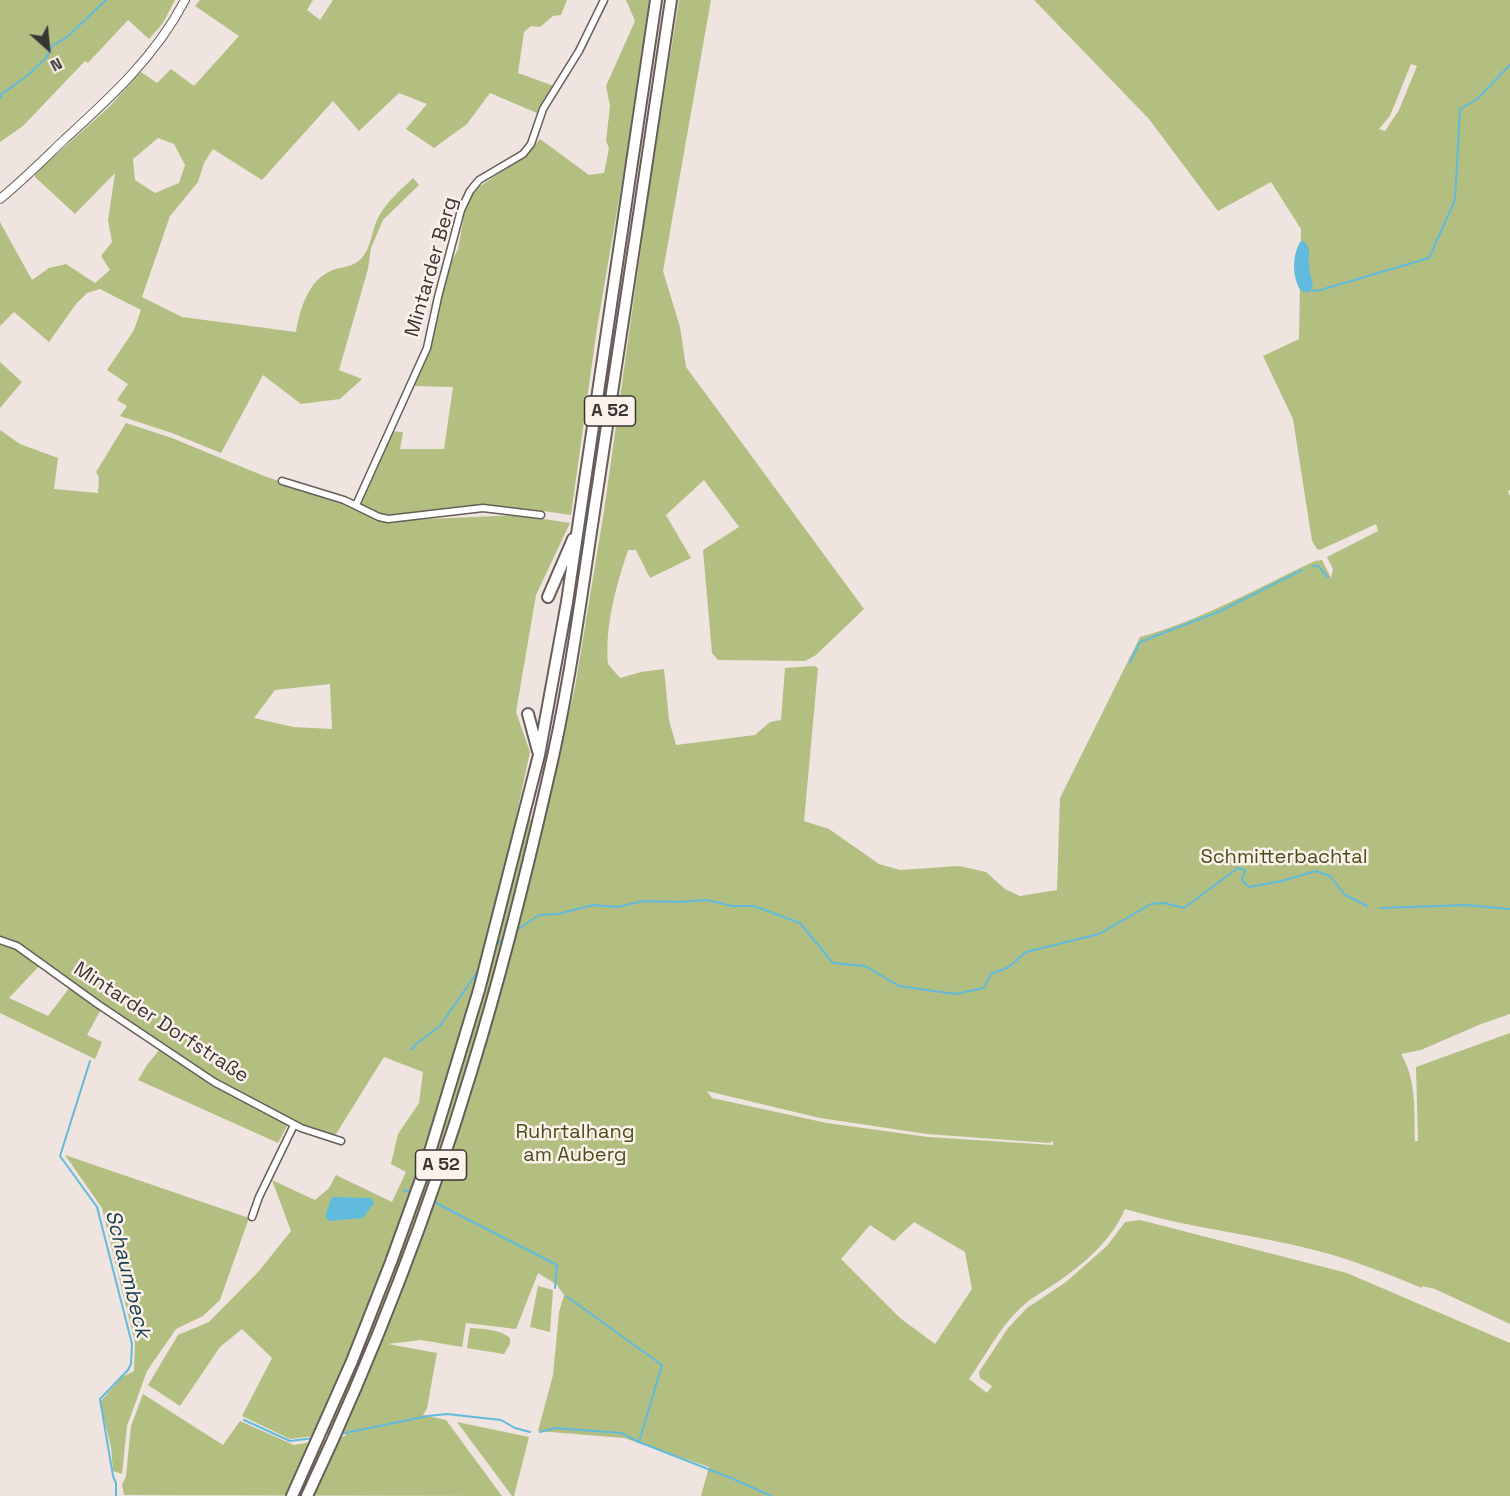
<!DOCTYPE html>
<html>
<head>
<meta charset="utf-8">
<style>
	body { margin:0 }
	#map { position:relative; width:1510px; height:1496px; overflow:hidden; background:#efe4df; font-family:"Space Grotesk",sans-serif }
	canvas { display:block }
	.north { position:absolute; left:18px; top:18px; width:60px; height:60px; -webkit-text-stroke:4px #fdf1ec; paint-order:stroke; rotate:153deg; font-size:16px; font-weight:700; line-height:24px; text-align:center; color:#393533 }
	.north::after { content:''; display:block; margin:auto; width:21px; height:27px; background:#393533; clip-path:polygon(50% 0,100% 100%,50% 72%,0 100%) }
</style>
</head>
<body>
<div id="map">
<canvas width="1510" height="1496"></canvas>
<div class="north">N</div>
</div>
<script>
const ctx = document.querySelector('canvas').getContext('2d');
ctx.lineJoin = 'round';
function fillPath(path, color) { ctx.fillStyle = color; ctx.fill(path, 'evenodd'); }
function stroke(path, color, width, dash) { ctx.strokeStyle = color; ctx.lineWidth = width; ctx.lineCap = dash ? 'butt' : 'round'; ctx.setLineDash(dash || []); ctx.stroke(path); }
function drawText(font, color, halo, rows, align = 'center') {
  ctx.font = font + ' "Space Grotesk",sans-serif'; ctx.lineWidth = 5; ctx.setLineDash([]); ctx.textBaseline = 'middle'; ctx.strokeStyle = halo; ctx.fillStyle = color; for (const [text, x, y, turn = 0] of rows) {
    ctx.save(); ctx.translate(x, y); ctx.rotate((+turn || 0) * Math.PI / 180); ctx.textAlign = isNaN(turn) ? turn : align; if (halo) ctx.strokeText(text, 0, 0); ctx.fillText(text, 0, 0); ctx.restore();
  }
}
const green = new Path2D(`
	M0 0H175L163 23 149 39 128 20 88 63 85 61 23 126 0 142Z
	M200 0H313L307 10 320 20 333 0H567L561 15 553 16 540 27 531 26 524 32 518 73 554 86 537 113 490 93 467 124 434 148 406 129 427 104 399 93 359 131 333 101 262 180 213 149 204 163 198 182 170 216 142 297 182 317 296 332C300 308 309 277 336 269 348 266 356 266 364 255 372 244 372 228 379 216 387 201 401 190 413 178L419 185 383 220 371 248 368 269 339 370 362 379 340 399 301 404 263 375 221 453 172 433 120 416 127 406 117 400 128 384 107 370 134 330 141 310 100 289 87 293 76 304 49 342 14 312 0 326V222L32 280 49 268 66 264 95 283 110 270 101 256 112 242 108 220 115 173 75 214 35 177V174L109 107 141 72 157 83 171 69 194 86 239 36 195 6ZM158 138 174 144 185 165 179 183 155 193 135 180 133 159Z
	M626 0H649L625 164 597 328 571 515 529 509 483 506 386 516 384 521 517 515 570 523 536 595 516 712 530 752 516 817 544 822 575 687 604 511 652 170 679 0H711L663 271 680 327 686 367 864 609 816 655 805 661 718 660 712 653 703 550 739 527 704 480 666 515 691 558 650 578 636 550H628C616 587 605 624 608 664L620 678 641 672 664 669 669 720 676 745 755 735 770 722 781 720 785 668 815 666 818 668 804 821 829 829 879 864 900 870 959 866 986 872 1005 889 1020 896 1057 890 1060 798 1140 637C1202 620 1257 588 1315 561L1322 560 1331 578 1333 569 1327 557 1378 531 1376 524 1320 550 1317 549 1312 541 1293 419 1263 356 1299 339 1301 229 1271 182 1218 211 1149 119 1034 0H1510V490L1508 491 1510 497V1014L1481 1024 1421 1050 1401 1054C1417 1081 1414 1111 1415 1141H1418L1416 1067 1510 1033V1324L1435 1289 1422 1286V1288C1388 1274 1353 1260 1318 1251 1254 1234 1188 1228 1125 1209 1111 1241 1084 1264 1056 1283 1046 1290 1034 1296 1025 1304 1001 1324 987 1354 969 1379L987 1393 992 1386 980 1378 979 1372 1008 1328 1027 1308 1066 1282 1107 1246 1125 1222 1140 1220 1347 1273 1510 1343V1496H701L709 1467 624 1438 538 1431 553 1375 559 1312 564 1295 557 1285 538 1273 516 1329 466 1323 462 1347 421 1340 388 1344 437 1353 427 1408 423 1415 446 1420 502 1496 124 1495 122 1485 126 1476 131 1426 143 1394 223 1445 240 1421 294 1445 345 1436 347 1432 290 1439 242 1416 272 1358 242 1329 220 1347 180 1406 148 1385 178 1335 209 1322 259 1271 291 1231 272 1180 315 1200 329 1188 336 1175 392 1202 406 1172 391 1164 398 1134 419 1103 423 1072 384 1057 336 1134C321 1138 304 1127 290 1120L278 1143 138 1080 147 1065 164 1044 104 1004 87 1035 102 1042 95 1059 0 1013V430L20 444 58 458 54 489 98 493 99 477 96 472 126 423 172 438 264 476 357 508 390 431 403 432 400 449H444L453 387 412 386 428 351 447 271 458 249 465 210 470 196 477 188 526 156 540 139 589 175 604 173 609 148 606 141 610 106 606 86 635 21ZM1411 64 1417 66 1399 110 1385 131 1379 129 1390 116ZM330 684 332 729 293 727 254 718 275 690ZM43 962 73 983 48 1016 9 998ZM707 1091 820 1118 927 1134 1049 1143 1053 1141V1145L928 1137 827 1123 712 1098ZM914 1222 965 1252 972 1289 935 1344 900 1318 841 1259 870 1225 894 1241Z
	M0 362 22 382 0 408Z
	M65 1155 249 1218 220 1300 203 1316 176 1329 147 1371 127 1426 122 1474 113 1471 111 1447 100 1402 122 1377 134 1371 135 1343 102 1208Z
	M538 1286 553 1290 550 1332 530 1327Z
	M470 1328C483 1329 500 1329 510 1338V1344L504 1354 467 1348Z
	M457 1422 529 1437 514 1496H512Z`);
const water = new Path2D(`
	M1303 241C1312 248 1308 254 1309 265 1309 271 1312 279 1313 286L1308 293 1300 290C1292 276 1292 256 1300 242Z
	M332 1197 371 1198 374 1203 363 1218 329 1221 325 1216Z`);
const stream = new Path2D(`
	M0 98 3 93 28 75 46 58 52 46 66 38 106 0
	M1310 290 1317 291 1429 258 1455 200 1460 109 1476 100 1510 65
	M1312 566H1318L1328 577
	M1130 662 1140 642 1218 612 1302 570
	M1380 908 1465 905 1510 909
	M514 932 539 915 558 914 593 905 617 907 644 901 680 902 707 900 732 906H754L800 923 833 963 865 966 899 986 955 994 984 988 991 974 1009 967 1026 952 1099 934 1151 904 1164 903 1184 908 1238 868 1245 870 1242 880 1249 887 1282 881 1316 871 1330 876 1345 895 1367 906
	M495 946 505 938
	M411 1050 417 1043 440 1026 480 968
	M90 1061 60 1156 97 1207 132 1344 131 1364 128 1370 100 1399 113 1476 116 1483V1496
	M404 1190 413 1193
	M432 1201 557 1265 555 1288
	M566 1296 662 1365 639 1442 731 1478 771 1496
	M244 1420 290 1441 314 1438
	M540 1432 555 1428 621 1433 639 1442
	M340 1434 428 1416 447 1414 501 1420 515 1428 530 1432`);
const minor = new Path2D(`
	M282 481 344 500 379 517 388 519 483 508 541 515
	M356 505 427 348 438 297 461 210 470 191 479 180 523 154 531 144 543 109 579 51 604 0
	M0 940 17 946 99 1005 214 1082 301 1128 341 1141
	M252 1217 259 1197 294 1125`);
const tertiary = new Path2D(`
	M0 199C23 180 44 159 65 139 111 97 156 56 185 0`);
const motorway = new Path2D(`
	M548 597 573 539
	M528 714 538 751
	M292 1496 352 1361 391 1262 425 1168 479 990 539 755 567 602 656 0
	M307 1496C372 1358 428 1215 472 1069 501 975 525 879 547 783 570 687 582 589 597 492 623 328 646 164 671 0`);
const shields = [
	[610,411,51],
	[441,1165,51]
];
const shieldNames = [
	["A 52",610,411],
	["A 52",441,1165]
];
const streetNames = [
	["Mintarder Berg",432,267,-74],
	["Mintarder Dorfstraße",161,1023,33]
];
const parkNames = [
	["Schmitterbachtal",1284,858],
	["Ruhrtalhang",575,1133],
	["am Auberg",575,1156]
];
const waterNames = [
	["Schaumbeck",127,1274,76]
];
fillPath(green, '#b3bf81');
fillPath(water, '#61bbdc');
stroke(stream, '#61bbdc', 2);
stroke(minor, '#675d59', 9);
stroke(tertiary, '#675d59', 10);
stroke(motorway, '#675d59', 14);
stroke(minor, '#fff', 6);
stroke(tertiary, '#fff', 8);
stroke(motorway, '#fff', 10);
for (const [x, y, w] of shields) { const box = new Path2D(); box.roundRect(x - w / 2, y - 15, w, 30, 4.5); ctx.fillStyle = '#fdf1ec'; ctx.fill(box); stroke(box, '#393533', 1.5); }
drawText('bold 18px', '#393533', null, shieldNames);
drawText('20px', '#393533', '#fdf1ec', streetNames);
drawText('20px', '#474f18', '#fdf1ec', parkNames);
drawText('italic 21px', '#17404e', '#fdf1ec', waterNames);
</script>
</body>
</html>
